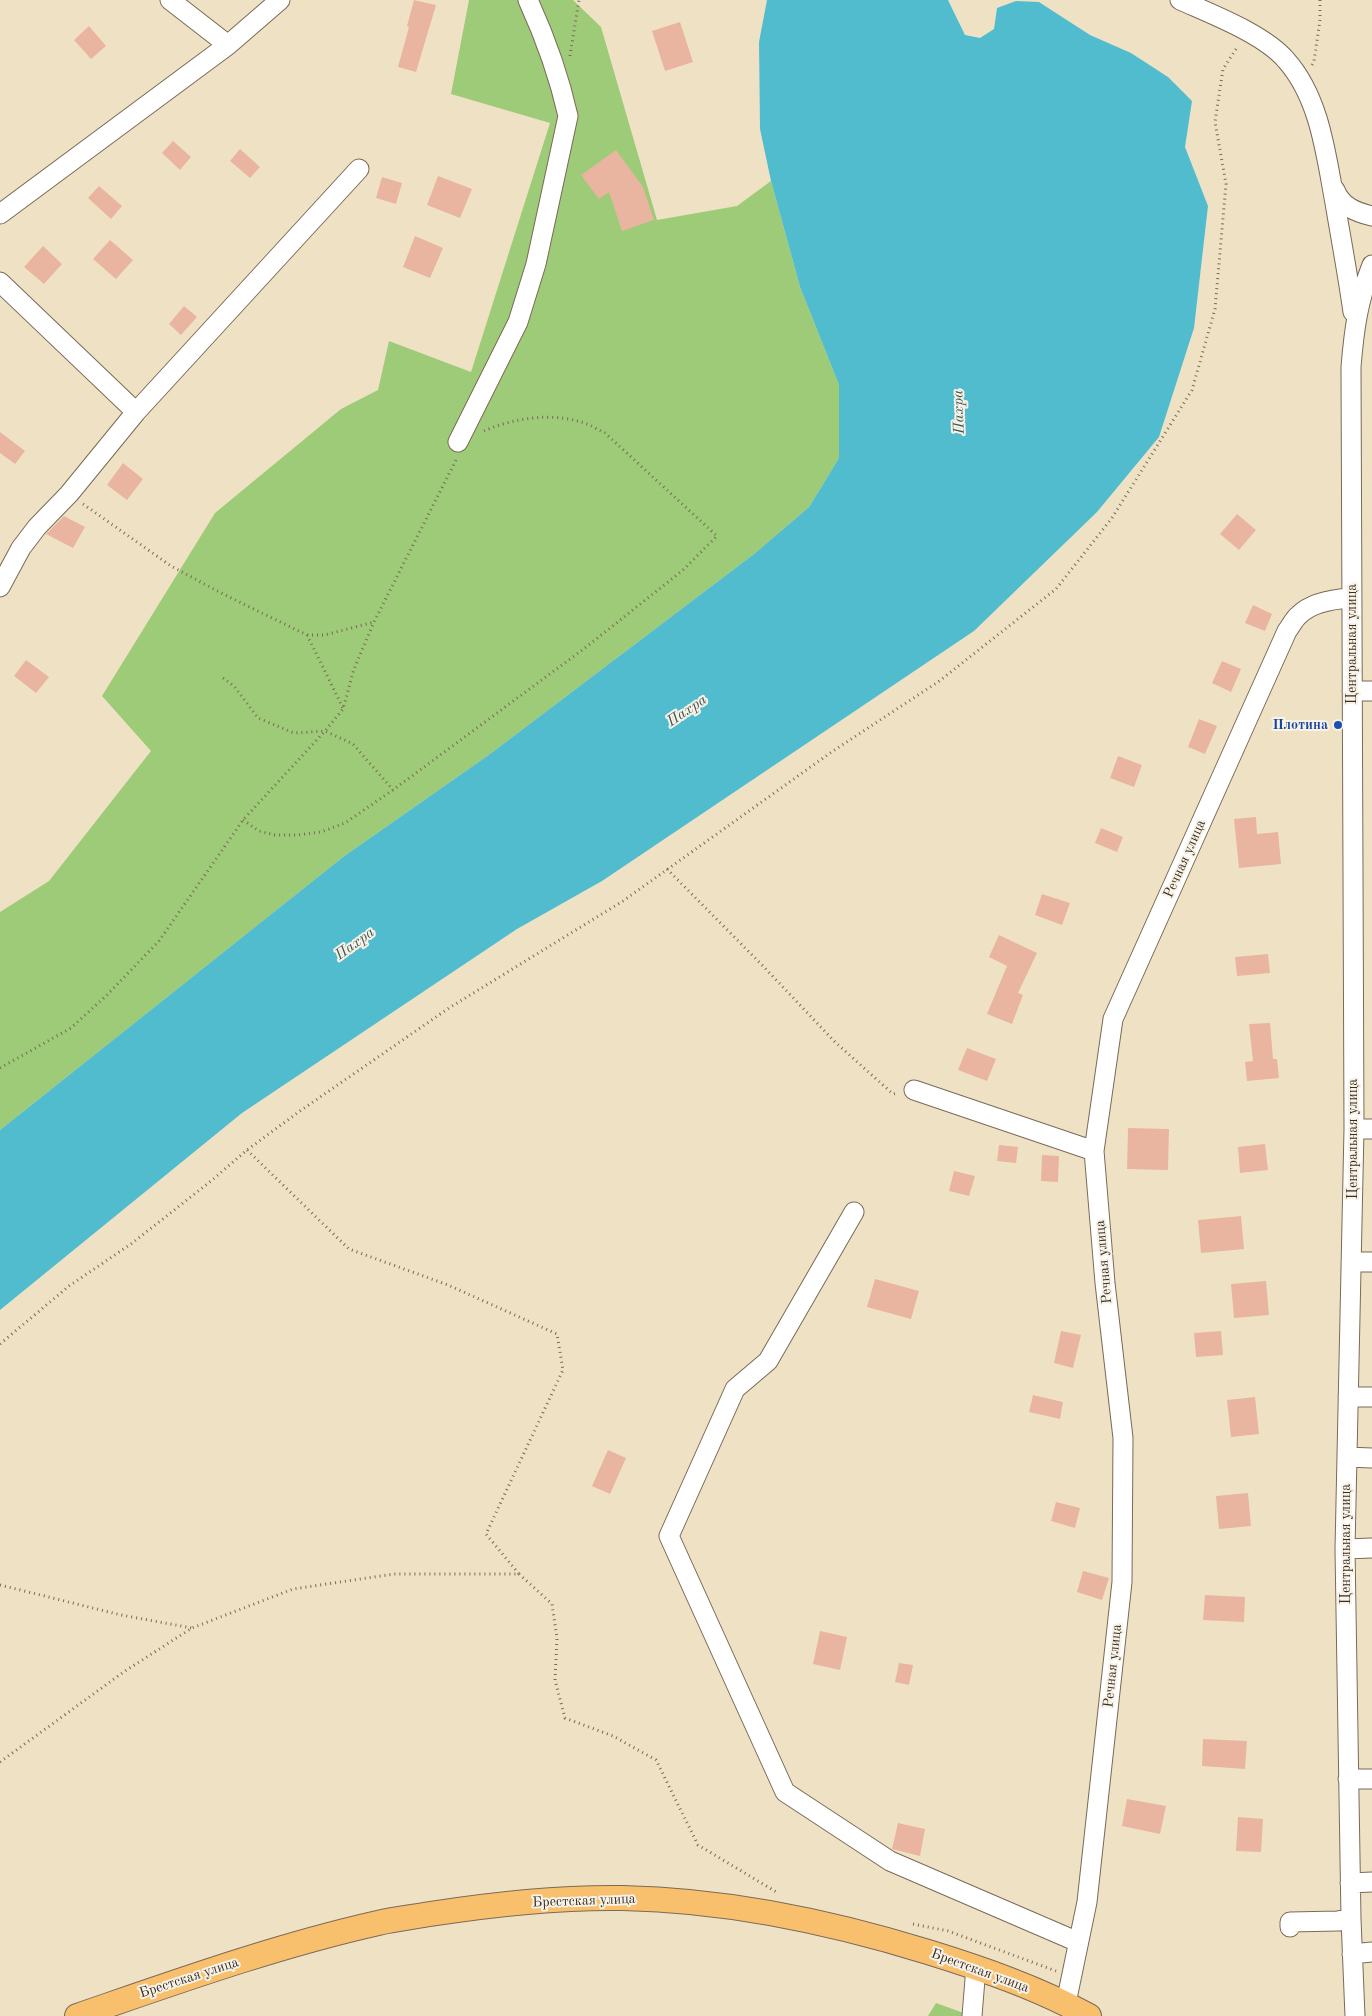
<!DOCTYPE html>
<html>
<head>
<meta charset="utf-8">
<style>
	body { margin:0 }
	canvas { display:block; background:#efe2c4 }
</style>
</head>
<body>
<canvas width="1372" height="2016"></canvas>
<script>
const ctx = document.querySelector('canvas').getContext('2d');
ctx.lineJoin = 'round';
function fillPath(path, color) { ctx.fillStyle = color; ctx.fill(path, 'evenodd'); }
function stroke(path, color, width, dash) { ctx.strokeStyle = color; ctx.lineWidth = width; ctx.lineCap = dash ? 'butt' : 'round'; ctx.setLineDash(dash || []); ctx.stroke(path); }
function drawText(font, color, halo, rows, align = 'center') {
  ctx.font = font + ' "Old Standard TT",serif'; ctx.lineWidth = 4; ctx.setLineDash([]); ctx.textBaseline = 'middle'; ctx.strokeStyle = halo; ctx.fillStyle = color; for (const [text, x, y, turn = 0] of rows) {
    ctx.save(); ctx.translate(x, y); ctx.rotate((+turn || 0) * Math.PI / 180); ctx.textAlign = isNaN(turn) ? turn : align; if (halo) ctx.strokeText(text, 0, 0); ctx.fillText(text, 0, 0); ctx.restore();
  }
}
const green = new Path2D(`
	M469 0H573L601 27 657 220 737 206 771 181 800 287 839 385V458L809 507 754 554 490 754 343 857 0 1130V912L49 881 151 751 102 696 215 513 341 409 378 390 389 341 471 372 550 123 451 94Z
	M936 2003 972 2016H928Z`);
const water = new Path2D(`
	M767 0H948L965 35 980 38 994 29 997 8 1016 1 1039 2 1090 35 1131 53 1168 77 1192 101 1185 147 1208 206 1194 328 1159 437 1097 512 974 631 602 881 517 929 242 1113 0 1310V1130L343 857 490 754 754 554 809 507 839 458V385L800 287 771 181 760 129 759 42Z`);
const building = new Path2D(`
	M414 0 436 5 416 72 398 67 409 27 407 26Z
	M680 22 693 62 665 71 652 31Z
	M89 26 106 46 91 59 74 40Z
	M173 141 191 157 180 170 162 153Z
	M240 149 260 167 250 178 230 161Z
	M616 150 643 187 654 220 622 231 609 192 599 199 581 175Z
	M438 176 472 189 460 218 427 205Z
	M382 177 402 183 396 204 376 198Z
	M99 186 122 206 111 219 88 198Z
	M415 236 443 248 430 278 403 267Z
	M110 240 133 260 116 279 93 259Z
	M43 246 62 264 44 284 24 267Z
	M184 306 197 317 181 335 169 324Z
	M0 432 25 451 15 464 0 453Z
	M123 463 143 479 127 500 107 485Z
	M1237 514 1256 530 1239 550 1220 534Z
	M64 516 85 527 73 548 46 534Z
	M1253 605 1272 614 1265 631 1245 623Z
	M26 660 49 677 36 693 14 676Z
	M1222 661 1241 669 1231 692 1212 683Z
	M1199 719 1217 726 1205 754 1188 747Z
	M1118 756 1142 765 1134 787 1110 778Z
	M1256 817 1257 834 1278 832 1281 864 1239 868 1234 819Z
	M1101 828 1123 837 1117 852 1095 843Z
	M1042 894 1070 903 1062 925 1035 915Z
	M999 935 1037 953 1018 993 1023 995 1012 1024 987 1014 1007 966 989 957Z
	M1268 954 1270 973 1237 976 1235 957Z
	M1270 1023 1273 1059H1277L1279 1078 1247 1081 1245 1062 1253 1061 1249 1024Z
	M967 1048 996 1059 987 1081 958 1070Z
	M1128 1128 1169 1129 1168 1170 1127 1169Z
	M1265 1144 1268 1170 1240 1173 1238 1147Z
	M999 1145 1018 1147 1016 1163 997 1161Z
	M1042 1155 1059 1156 1058 1182 1041 1181Z
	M954 1171 975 1176 969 1196 949 1191Z
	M1241 1216 1244 1249 1201 1253 1198 1220Z
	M875 1279 919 1291 911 1319 867 1307Z
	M1266 1281 1269 1315 1234 1318 1231 1284Z
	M1061 1331 1081 1335 1073 1368 1054 1363Z
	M1221 1331 1223 1355 1196 1357 1194 1333Z
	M1033 1395 1063 1402 1060 1419 1029 1412Z
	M1255 1397 1259 1434 1231 1437 1227 1400Z
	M608 1450 626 1458 610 1494 592 1486Z
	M1248 1493 1251 1526 1219 1529 1216 1496Z
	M1056 1502 1080 1508 1075 1528 1051 1521Z
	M1083 1571 1109 1578 1102 1600 1077 1592Z
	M1205 1595 1245 1597 1244 1622 1203 1620Z
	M820 1631 847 1637 840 1670 813 1664Z
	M899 1663 913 1665 909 1685 895 1682Z
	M1203 1739 1247 1741 1245 1769 1202 1766Z
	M1127 1799 1166 1806 1160 1834 1122 1826Z
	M1238 1817 1263 1819 1261 1852 1236 1851Z
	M898 1823 925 1829 920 1856 892 1849Z`);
const path = new Path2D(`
	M570 56 579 0
	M1312 65 1314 61 1320 20V0
	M83 504 171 566 223 594 307 635 343 708
	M307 635H325L374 622
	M223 678 234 686 258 718 294 733 325 731 353 744 393 790
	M243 820 259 831 275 835H297L321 832 345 823 393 790 585 648 683 570 717 536 605 433C598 430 591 425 584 423 553 412 513 418 484 431
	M667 869 762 965 835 1042 893 1094 898 1093
	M0 1068 71 1028 107 995 159 941 243 820 325 731 343 709 354 669 374 622 456 460
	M0 1344 69 1286 131 1244 211 1181 247 1150 300 1111 449 1008 623 901 833 751 938 682 1056 589 1112 518 1192 390 1215 309 1226 184 1215 122 1223 69 1238 46
	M519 1574 552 1604 557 1638 555 1680 565 1718 613 1736 656 1760 698 1845 778 1893
	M0 1585 121 1615 192 1628
	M0 1762 125 1671 192 1628 293 1589 394 1574H519L486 1534 563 1370 557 1334 448 1285 349 1249 247 1150
	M913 1924 948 1931 1056 1971`);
const minor = new Path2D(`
	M170 0 228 45
	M1180 0C1211 14 1264 34 1286 60 1320 98 1326 155 1335 203 1341 239 1348 276 1353 312
	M1335 190C1341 206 1355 212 1372 216
	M0 214 228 45 280 0
	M0 282 136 412 69 494 37 527 21 548 0 587
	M136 412 359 169
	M458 442 518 322 536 264 568 116C559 76 545 37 528 0
	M1352 691H1372
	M914 1090 1094 1151
	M1354 1129H1372
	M854 1212 768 1361 735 1389 669 1536 785 1792 890 1861 1078 1942
	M1351 1262H1372
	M1348 1397H1372
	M1347 1457 1372 1458
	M1345 1549 1372 1548
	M1348 1779H1372
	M1350 1883 1372 1882
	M1290 1927V1922L1338 1921 1351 1919
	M1352 1954 1372 1952
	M1066 2003 1087 1902 1122 1582 1123 1438 1105 1283 1094 1151 1113 1019 1287 631C1291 626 1294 619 1299 615 1312 602 1334 599 1351 598
	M972 2016 976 1967
	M1355 2016 1351 1919 1345 1549 1354 1129 1351 367C1354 330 1358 300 1372 265`);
const major = new Path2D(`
	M77 2016C176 1982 276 1946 378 1923 395 1919 413 1917 430 1914 494 1904 559 1897 623 1898 725 1900 831 1922 928 1952 983 1969 1038 1988 1089 2016`);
const markers = [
	[1338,725,5,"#1a4fb4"]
];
const streetNames = [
	["Центральная улица",1352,644,-90],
	["Речная улица",1185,859,-66],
	["Центральная улица",1353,1139,-90],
	["Речная улица",1104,1262,-95],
	["Центральная улица",1346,1544,-90],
	["Речная улица",1113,1666,-84],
	["Брестская улица",584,1901,-2],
	["Брестская улица",980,1971,20],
	["Брестская улица",189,1978,-18]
];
const transitNames = [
	["Плотина",1328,725]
];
const waterNames = [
	["Пахра",959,412,-92],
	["Пахра",687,711,-34],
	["Пахра",355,944,-36]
];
fillPath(green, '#9ecb78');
fillPath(water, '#52bccf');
fillPath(building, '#e9b5a1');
stroke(minor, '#7a6a58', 21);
stroke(major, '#7a6a58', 26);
stroke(path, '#7a6a58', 3, [1, 4]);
stroke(minor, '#fff', 19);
stroke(major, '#f8bf6c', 24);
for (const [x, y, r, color] of markers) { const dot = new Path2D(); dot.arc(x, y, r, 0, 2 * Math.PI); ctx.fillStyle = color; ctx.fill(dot); stroke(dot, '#f7f3e8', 2); }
drawText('14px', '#3b2a1e', '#f7f3e8', streetNames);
drawText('bold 14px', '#164399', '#f7f3e8', transitNames, 'right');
drawText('italic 15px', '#425653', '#f7f3e8', waterNames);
</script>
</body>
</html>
